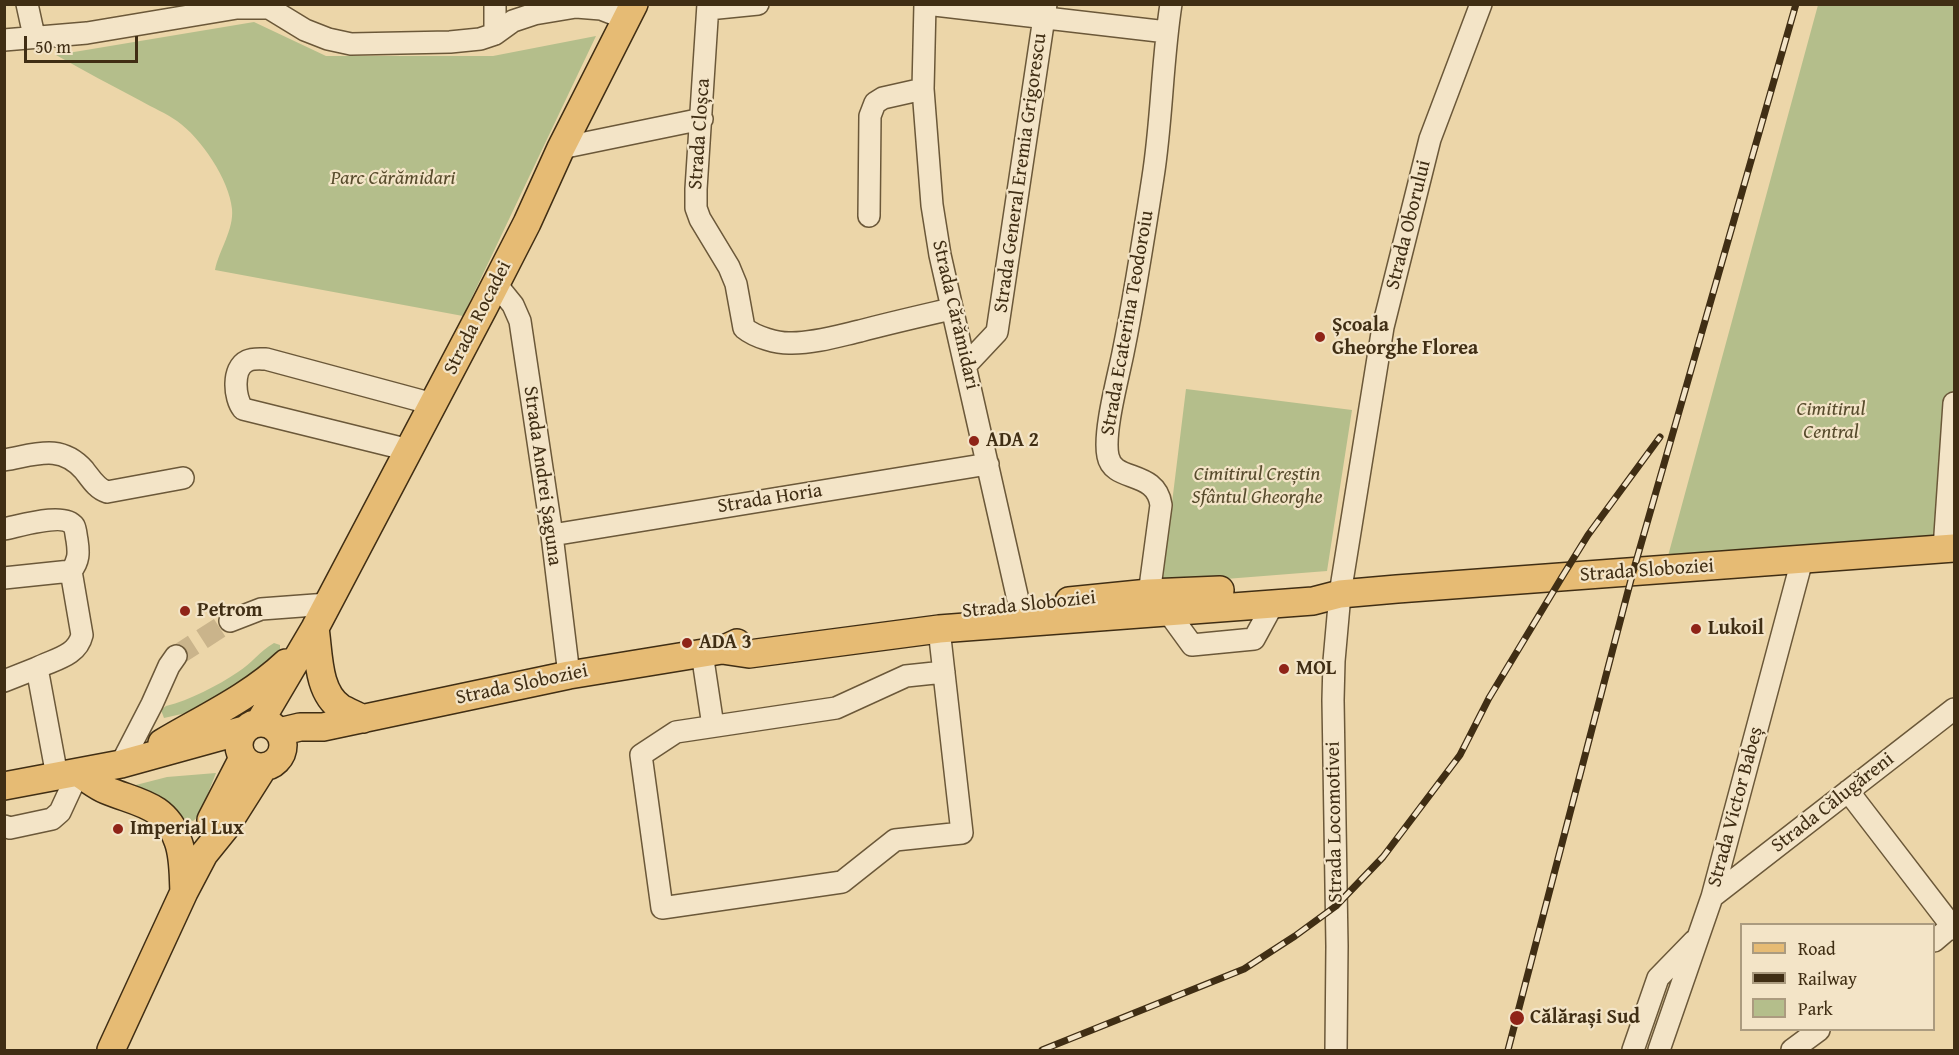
<!DOCTYPE html>
<html>
<head>
<meta charset="utf-8">
<style>
	body { margin:0 }
	#map { position:relative; width:1959px; height:1055px; overflow:hidden; background:#ecd6a9; font-family:"Gentium Book Plus",serif }
	canvas { display:block }
	.frame { position:absolute; inset:0; border:6px solid #402e14; pointer-events:none }
	.legend { position:absolute; left:1740px; top:923px; width:195px; height:108px; box-sizing:border-box; background:#f3e4c7; border:2px solid #ab9b7f; margin:0; padding:8px 10px; list-style:none; font-size:18px; color:#402e14 }
	.legend li { display:flex; align-items:center; gap:12px; height:30px }
	.legend b { width:30px; border:2px solid #ab9b7f }
	.scale { position:absolute; left:24px; top:36px; width:114px; height:27px; box-sizing:border-box; border:3px solid #402e14; border-top:0; padding-left:8px; font-size:18px; line-height:21px; white-space:nowrap; color:#402e14; -webkit-text-stroke:4px #f3e4c7; paint-order:stroke }
</style>
</head>
<body>
<div id="map">
<canvas width="1959" height="1055"></canvas>
<div class="frame"></div>
<ul class="legend">
<li><b style="height:8px;background:#e6bb74"></b>Road</li>
<li><b style="height:8px;background:#402e14"></b>Railway</li>
<li><b style="height:16px;background:#b4be8b"></b>Park</li>
</ul>
<div class="scale">50 m</div>
</div>
<script>
const ctx = document.querySelector('canvas').getContext('2d');
ctx.lineJoin = 'round';
function fillPath(path, color) { ctx.fillStyle = color; ctx.fill(path, 'evenodd'); }
function stroke(path, color, width, dash) { ctx.strokeStyle = color; ctx.lineWidth = width; ctx.lineCap = dash ? 'butt' : 'round'; ctx.setLineDash(dash || []); ctx.stroke(path); }
function drawText(font, color, halo, rows, align = 'center') {
  ctx.font = font + ' "Gentium Book Plus",serif'; ctx.lineWidth = 4.5; ctx.setLineDash([]); ctx.textBaseline = 'middle'; ctx.strokeStyle = halo; ctx.fillStyle = color; for (const [text, x, y, turn = 0] of rows) {
    ctx.save(); ctx.translate(x, y); ctx.rotate((+turn || 0) * Math.PI / 180); ctx.textAlign = isNaN(turn) ? turn : align; if (halo) ctx.strokeText(text, 0, 0); ctx.fillText(text, 0, 0); ctx.restore();
  }
}
const green = new Path2D(`
	M1818 5H1954V535L1668 556Z
	M254 22 326 56H493L596 36 463 316 215 270C219 250 234 230 232 209 229 179 201 138 177 121 166 113 153 108 141 101 113 86 84 71 56 55Z
	M1186 389 1352 410 1327 571 1162 584Z
	M274 643 280 645V651L263 670 195 711 164 718 161 710 166 706C190 700 217 686 238 672 251 664 260 651 274 643Z
	M216 773 199 816 193 821 185 819 170 806 132 786 167 777Z`);
const minorTunnel = new Path2D(`
	M176 656 230 621`);
const minor = new Path2D(`
	M27 4 34 36
	M708 4 696 189V208L700 219 729 267 736 284 744 328C755 337 778 344 792 343 815 343 838 336 860 331 890 323 921 316 951 309
	M925 4 923 89 932 205 940 255 1023 622
	M926 4 1167 32
	M708 9 758 4
	M495 34V4
	M4 40 87 33 237 8H269L305 30 328 39 351 44 450 42 480 39 495 34 513 21 534 14 576 7 601 9 627 19
	M561 148 702 119
	M869 216 870 116 875 103 883 98 923 89
	M496 284 513 305 520 321 552 535 569 675
	M966 365 997 332 1046 4
	M409 450 243 409C234 398 232 368 247 361 253 358 260 359 266 359L433 404
	M4 460C35 455 60 443 84 470 91 479 97 489 107 492L183 478
	M4 529C20 526 64 512 74 526 76 530 76 536 77 540 79 553 79 561 71 571L4 578
	M552 535 988 464
	M1944 549 1954 403
	M1149 607 1148 602 1161 505C1156 469 1113 483 1108 456 1103 433 1118 378 1123 353 1135 294 1144 236 1153 177 1162 120 1162 62 1171 4
	M1168 612 1192 645 1254 639 1273 604
	M230 621 261 609 328 604
	M939 629 962 833 895 840 842 882 662 908 641 755 676 732 836 708 906 676 944 672
	M702 653 713 726
	M4 681 37 668
	M121 764 152 704 169 666 176 656
	M57 776 37 668C55 659 77 656 82 635L71 571
	M1848 791 1954 929
	M4 826 10 828 52 819 60 812 78 773
	M1712 897 1954 709
	M1934 941 1954 924
	M1336 1050 1337 946 1333 700 1334 661 1340 594 1383 327 1430 139 1481 4
	M1633 1050 1658 978 1694 941
	M1659 1050 1712 897 1802 560
	M1792 1050 1819 1030`);
const major = new Path2D(`
	M1069 601 1149 593 1220 590
	M315 628C319 654 317 692 341 708 348 712 356 715 363 719
	M722 650 749 654 939 629 1313 601 1340 594 1397 589 1954 548
	M239 745a22 22 0 1 1 44 0a22 22 0 1 1-44 0Z
	M259 723 315 628 484 307 527 223 561 148 634 4
	M279 732 300 727H323L569 675 722 650 737 643
	M162 743C204 718 250 697 286 663
	M78 773C87 778 96 786 106 790 137 803 166 804 178 841 184 857 183 875 184 892
	M4 786 121 764 244 730
	M211 820 243 758
	M111 1050 184 892 204 854 225 828 263 768`);
const rail = new Path2D(`
	M1042 1050 1244 969 1295 936 1336 906 1383 857 1460 755 1489 698 1562 577 1588 535 1660 437
	M1508 1050 1633 572 1796 4`);
const markers = [
	[1320,337,6,"#8f2418"],
	[974,441,6,"#8f2418"],
	[185,611,6,"#8f2418"],
	[1696,629,6,"#8f2418"],
	[687,643,6,"#8f2418"],
	[1284,669,6,"#8f2418"],
	[118,829,6,"#8f2418"],
	[1517,1018,8,"#8f2418"]
];
const streetNames = [
	["Strada Cloșca",700,134,-86],
	["Strada General Eremia Grigorescu",1021,173,-82],
	["Strada Oborului",1409,225,-76],
	["Strada Cărămidari",955,315,77],
	["Strada Rocadei",478,318,-63],
	["Strada Ecaterina Teodoroiu",1128,323,-80],
	["Strada Andrei Șaguna",542,476,82],
	["Strada Horia",770,499,-9],
	["Strada Sloboziei",1647,571,-4],
	["Strada Sloboziei",1029,605,-6],
	["Strada Sloboziei",522,685,-12],
	["Strada Călugăreni",1833,803,-38],
	["Strada Victor Babeș",1736,807,-75],
	["Strada Locomotivei",1335,822,-91]
];
const parkNames = [
	["Parc Cărămidari",393,179],
	["Cimitirul",1831,410],
	["Central",1831,433],
	["Cimitirul Creștin",1257,475],
	["Sfântul Gheorghe",1257,498]
];
const poiNames = [
	["Școala",1332,326],
	["Gheorghe Florea",1332,349],
	["ADA 2",986,441],
	["Petrom",197,611],
	["Lukoil",1708,629],
	["ADA 3",699,643],
	["MOL",1296,669],
	["Imperial Lux",130,829],
	["Călărași Sud",1530,1018]
];
fillPath(green, '#b4be8b');
stroke(minorTunnel, '#cab48b', 21, [21, 10]);
stroke(minor, '#6b5839', 24);
stroke(major, '#402e14', 30);
stroke(minor, '#f3e4c7', 21);
stroke(major, '#e6bb74', 27);
stroke(rail, '#402e14', 7);
stroke(rail, '#f3e4c7', 4.5, [14]);
for (const [x, y, r, color] of markers) { const dot = new Path2D(); dot.arc(x, y, r, 0, 2 * Math.PI); ctx.fillStyle = color; ctx.fill(dot); stroke(dot, '#f3e4c7', 2); }
drawText('20px', '#402e14', '#f3e4c7', streetNames);
drawText('italic 20px', '#574b2c', '#f3e4c7', parkNames);
drawText('bold 20px', '#402e14', '#f3e4c7', poiNames, 'left');
</script>
</body>
</html>
